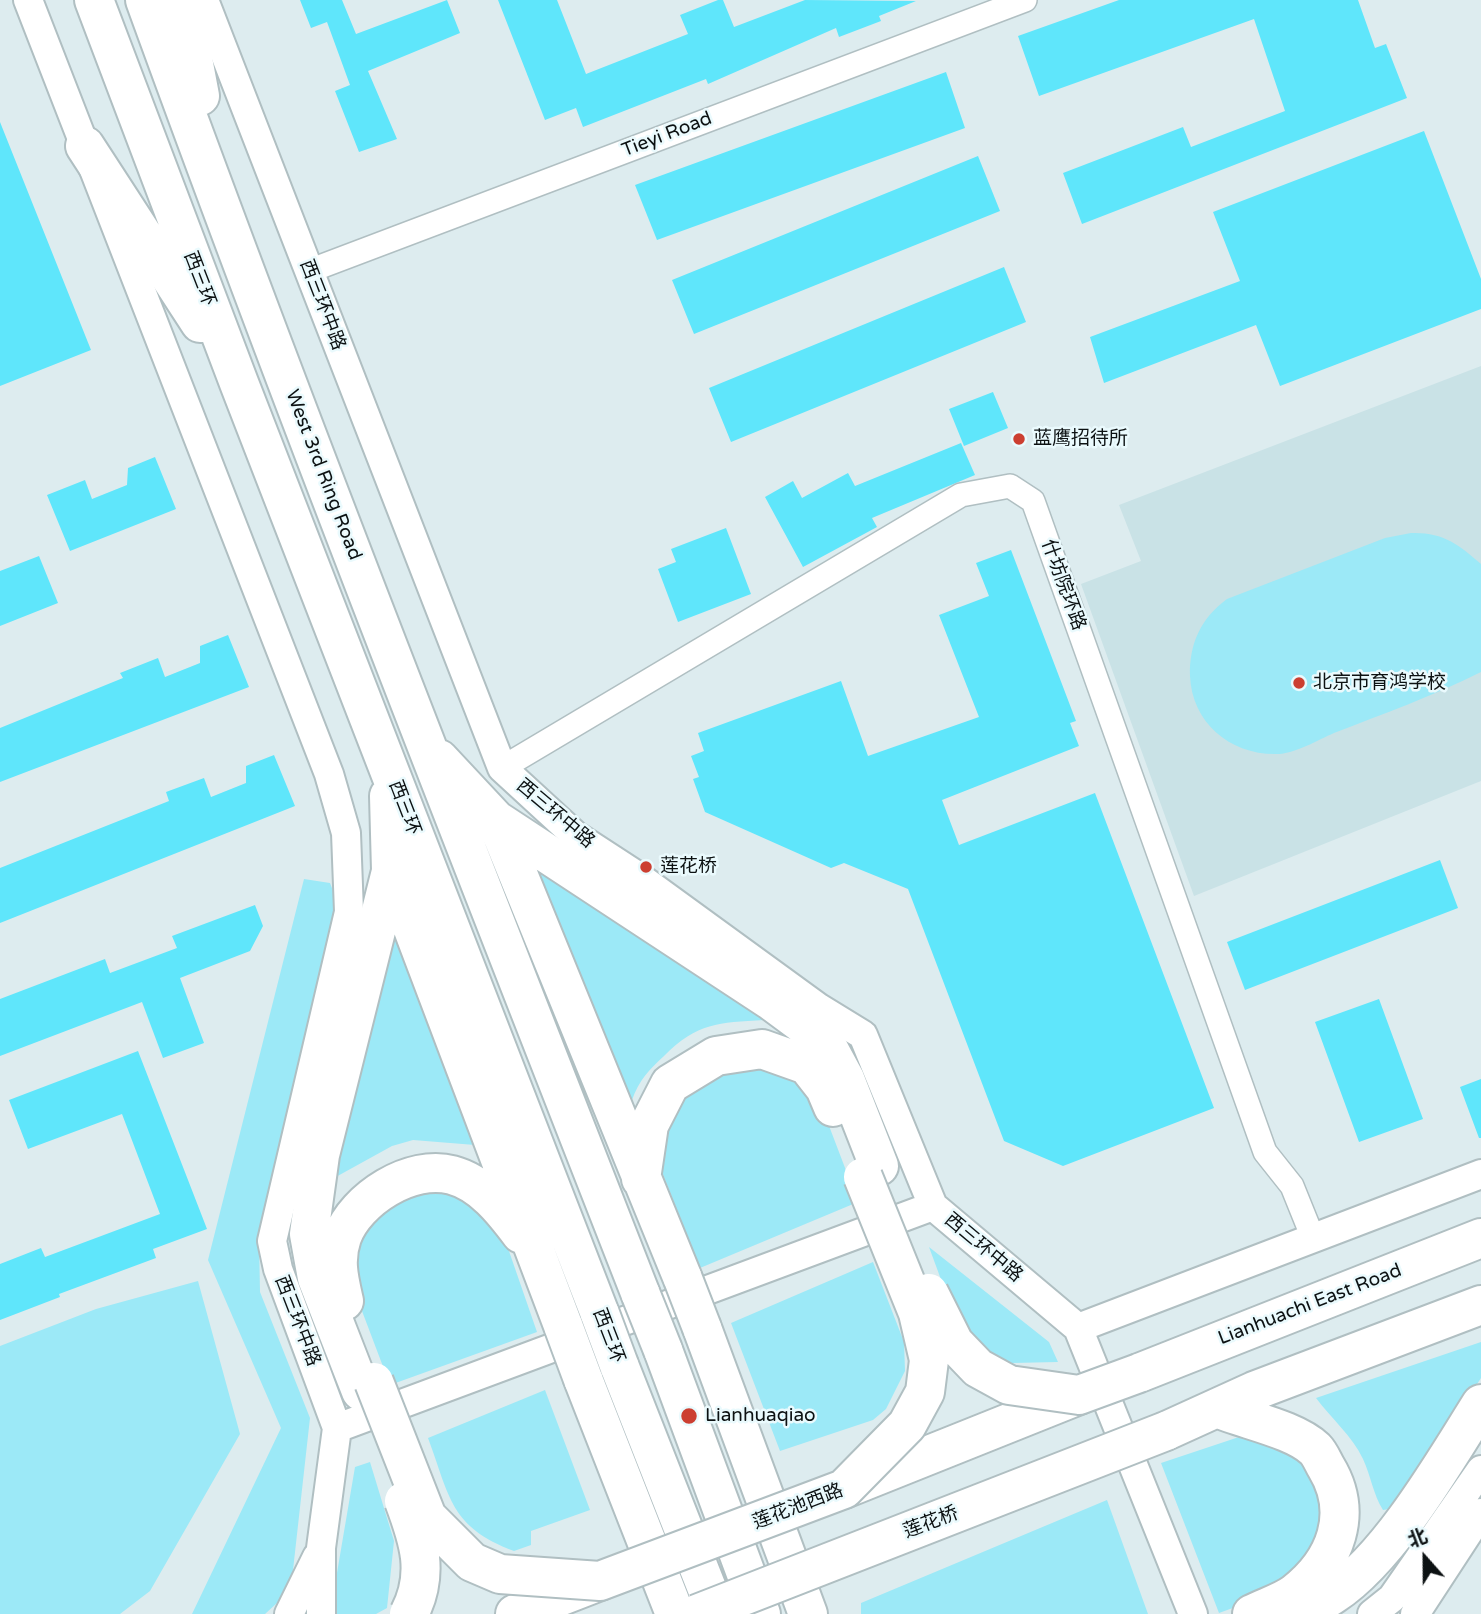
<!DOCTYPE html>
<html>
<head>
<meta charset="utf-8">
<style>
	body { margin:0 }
	#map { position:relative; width:1481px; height:1614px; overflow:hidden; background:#ddecef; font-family:"Varela Round","Noto Sans SC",sans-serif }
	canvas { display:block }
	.north { position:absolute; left:1390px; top:1523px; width:70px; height:70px; -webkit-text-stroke:5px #eafafd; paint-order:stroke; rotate:339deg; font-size:19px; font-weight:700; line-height:28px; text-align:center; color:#0c1112 }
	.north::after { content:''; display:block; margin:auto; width:24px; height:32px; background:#0c1112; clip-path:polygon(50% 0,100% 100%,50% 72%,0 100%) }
</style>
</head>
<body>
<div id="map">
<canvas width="1481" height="1614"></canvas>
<div class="north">北</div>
</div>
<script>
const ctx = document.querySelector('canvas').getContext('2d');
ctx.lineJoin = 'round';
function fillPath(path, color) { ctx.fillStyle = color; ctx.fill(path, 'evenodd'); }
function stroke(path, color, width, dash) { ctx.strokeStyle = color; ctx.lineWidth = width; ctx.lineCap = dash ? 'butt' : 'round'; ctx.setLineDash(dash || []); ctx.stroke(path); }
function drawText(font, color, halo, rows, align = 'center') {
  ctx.font = font + ' "Varela Round","Noto Sans SC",sans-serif'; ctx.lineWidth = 5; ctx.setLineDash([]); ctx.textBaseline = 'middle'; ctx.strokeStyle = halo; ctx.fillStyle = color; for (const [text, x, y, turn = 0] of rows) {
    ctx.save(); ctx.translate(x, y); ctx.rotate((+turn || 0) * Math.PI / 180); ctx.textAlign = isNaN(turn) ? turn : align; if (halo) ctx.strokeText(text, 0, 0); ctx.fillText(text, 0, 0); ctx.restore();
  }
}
const built = new Path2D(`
	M1481 366V781L1194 896 1081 584 1141 561 1119 505Z`);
const green = new Path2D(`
	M1411 533C1443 532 1458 544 1481 564V672C1433 696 1383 714 1334 733 1318 740 1296 753 1279 754 1232 756 1192 724 1190 676 1189 644 1201 618 1227 599L1385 538Z
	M537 871 764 1020C718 1023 698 1022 664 1056 649 1070 639 1080 632 1100Z
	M304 879 330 883 337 901 259 1240 260 1292 310 1418 292 1579 277 1603 265 1614H192L281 1428 208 1260Z
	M392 930 477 1141 475 1145 413 1140 392 1146 334 1178Z
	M759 1065 815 1089 858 1202 700 1268 662 1172 663 1148 677 1107 707 1078Z
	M403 1191 466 1193 501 1228 537 1332 390 1385 348 1274C350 1238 378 1215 403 1191Z
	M929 1247 1049 1342 1058 1362 1012 1363 974 1351 960 1331Z
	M873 1262 904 1342 905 1371 886 1409 873 1420 780 1451 731 1323Z
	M198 1281 240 1434 150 1591 120 1614H0V1346L96 1309Z
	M1481 1342V1378L1396 1508 1383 1510C1373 1494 1371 1476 1363 1459 1352 1436 1331 1418 1316 1398Z
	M545 1390 590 1510 531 1531V1545L514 1551C450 1527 450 1497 428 1438Z
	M1242 1436C1273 1445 1318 1463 1324 1499 1326 1513 1325 1529 1325 1543L1263 1597 1219 1613 1161 1463Z
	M370 1462 394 1541 387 1608 376 1614H330L355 1467Z
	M1107 1500 1148 1614H861V1603Z`);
const building = new Path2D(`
	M300 0H342L356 34 447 0 460 33 368 71 397 139 359 152 335 91 350 85 327 22 311 28Z
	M498 0H557L586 74 688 34 680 15 718 0H723L734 27 805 0 916 1 879 16 881 21 839 37 836 28 708 84 706 79 583 127 576 108 545 120Z
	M1119 0H1358L1375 48 1386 44 1407 98 1082 224 1063 173 1183 127 1191 147 1285 111 1254 19 1039 96 1018 36Z
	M946 72 965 128 657 240 635 185Z
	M0 122 91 350 0 386Z
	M1424 131 1481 279V309L1280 386 1256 325 1104 383 1090 337 1240 281 1213 212Z
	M978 156 1000 211 694 334 672 280Z
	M1004 267 1026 322 731 442 709 388Z
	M993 392 1008 428 964 446 949 409Z
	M961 443 975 475 872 518 877 527 803 567 765 497 793 481 802 498 848 473 855 486Z
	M155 457 176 509 70 551 47 495 85 480 92 499 127 485 128 468Z
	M726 528 751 594 678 622 658 569 676 562 671 549Z
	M1011 550 1076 721 1070 723 1079 746 942 800 959 845 1095 793 1214 1108 1063 1166 1004 1141 908 889 844 863 831 868 705 812 693 779 699 777 691 756 704 751 698 733 841 681 868 756 979 717 939 615 989 596 976 563Z
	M39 556 58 603 0 626V571Z
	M228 635 249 687 0 782V728L123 678 120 673 158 658 165 677 200 663V646Z
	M274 755 295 806 0 923V868L169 801 166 792 204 778 211 797 246 783V766Z
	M1440 860 1458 908 1245 990 1227 942Z
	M255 905 263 926 250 951 180 978 204 1043 163 1058 142 1002 0 1056V999L105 959 110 973 177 948 172 936Z
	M1379 999 1423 1119 1359 1142 1315 1022Z
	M138 1051 207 1229 153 1249 156 1258 59 1294 60 1297 0 1320V1264L41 1248 45 1257 160 1214 122 1114 28 1149 9 1100Z
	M1481 1079V1138H1479L1460 1087Z`);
const minor = new Path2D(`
	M309 271 1025 0
	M502 768 961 495 1010 486 1033 501 1265 1152 1292 1186 1313 1238`);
const tertiary = new Path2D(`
	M28 0 329 774 346 833 349 912 272 1241 278 1269 337 1428 321 1548V1614
	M204 0 502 768 576 836 639 877 819 1008 863 1035 933 1206 1078 1328 1193 1614
	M1078 1328 1481 1174
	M337 1428 933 1206
	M289 1614 317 1557
	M1372 1614 1392 1598 1481 1470
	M1415 1614 1481 1513`);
const trunk = new Path2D(`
	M94 0 239 383 600 1314
	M145 0C303 435 473 865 641 1295
	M182 0 200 96
	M85 146 200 323
	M439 759 496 820 770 1000 824 1040 845 1079 879 1166
	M496 820 683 1279
	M391 871 564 1328
	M641 1179 649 1125 670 1084 716 1056 762 1049 807 1065 825 1088 833 1107
	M344 1301C339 1279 334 1260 342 1237 356 1199 411 1164 452 1175 482 1183 503 1210 521 1234
	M702 1328 808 1614
	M663 1350 761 1614
	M619 1365 717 1614
	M1139 1373 1481 1238
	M583 1379 675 1614
	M361 1391 317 1278 309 1234 320 1155 391 871 389 796
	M1217 1408C1245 1420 1294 1429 1315 1449 1320 1454 1323 1462 1326 1467 1354 1513 1336 1561 1295 1593 1283 1602 1266 1607 1252 1614
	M1166 1431 1254 1391 1481 1305
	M844 1489 1079 1395
	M515 1614 600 1581
	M1296 1614C1309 1607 1323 1602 1334 1594 1390 1557 1445 1461 1481 1404`);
const trunkBridge = new Path2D(`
	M683 1279 702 1328
	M929 1293 954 1343 978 1368 1009 1385 1079 1395 1139 1373
	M641 1295 663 1350
	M600 1314 619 1365
	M564 1328 583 1379
	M374 1382 427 1517 472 1562 500 1574 600 1581 844 1489 907 1425 925 1392 929 1360 918 1313 863 1177
	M404 1501C419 1541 430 1574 409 1614
	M697 1614 1166 1431`);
const markers = [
	[1019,439,7,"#cc3f31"],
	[1299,683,7,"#cc3f31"],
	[646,867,7,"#cc3f31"],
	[689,1416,9,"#cc3f31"]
];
const streetNames = [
	["Tieyi Road",667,135,-21],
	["西三环",199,279,69],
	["西三环中路",322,305,69],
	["West 3rd Ring Road",323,475,69],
	["什坊院环路",1063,585,70],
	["西三环",404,808,69],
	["西三环中路",555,814,40],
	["西三环中路",983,1248,40],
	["Lianhuachi East Road",1310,1305,-21],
	["西三环中路",297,1321,69],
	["西三环",608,1336,69],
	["莲花池西路",798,1507,-21],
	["莲花桥",931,1523,-21]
];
const poiNames = [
	["蓝鹰招待所",1033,439],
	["北京市育鸿学校",1313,683],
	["莲花桥",660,867],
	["Lianhuaqiao",705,1416]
];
fillPath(built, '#c9e2e6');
fillPath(green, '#9ce9f7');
fillPath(building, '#5fe6fb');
stroke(minor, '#b0bfc2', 26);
stroke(tertiary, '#b0bfc2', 32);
stroke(trunk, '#b0bfc2', 42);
stroke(minor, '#fff', 23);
stroke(tertiary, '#fff', 28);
stroke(trunk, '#fff', 38);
stroke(trunkBridge, '#b0bfc2', 42, []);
stroke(trunkBridge, '#fff', 38);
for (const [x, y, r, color] of markers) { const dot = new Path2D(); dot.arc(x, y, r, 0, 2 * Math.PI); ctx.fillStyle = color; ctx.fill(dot); stroke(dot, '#eafafd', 2.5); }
drawText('19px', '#0c1112', '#eafafd', streetNames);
drawText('19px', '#0c1112', '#eafafd', poiNames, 'left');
</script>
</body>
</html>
